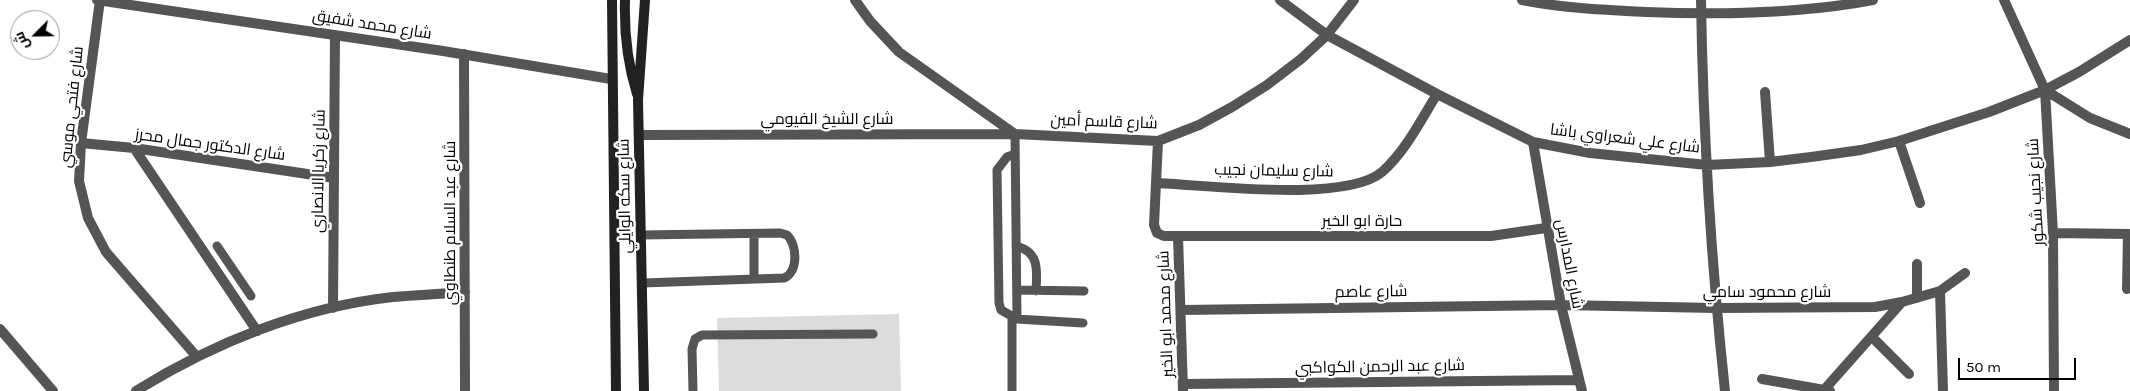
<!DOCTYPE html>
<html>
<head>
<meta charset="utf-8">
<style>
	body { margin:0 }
	#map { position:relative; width:2130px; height:391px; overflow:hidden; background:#fff; font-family:Karla,Cairo,sans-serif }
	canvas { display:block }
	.north { position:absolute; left:10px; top:10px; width:50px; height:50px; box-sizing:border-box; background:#fff; border:1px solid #999; border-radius:50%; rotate:247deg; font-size:14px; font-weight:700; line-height:20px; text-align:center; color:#000 }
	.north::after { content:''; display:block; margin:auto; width:18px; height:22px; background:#000; clip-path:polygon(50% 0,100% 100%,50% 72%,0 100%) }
	.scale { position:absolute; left:1958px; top:358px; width:118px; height:22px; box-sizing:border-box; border:2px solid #000; border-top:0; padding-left:6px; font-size:15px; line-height:18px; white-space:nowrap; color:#000; -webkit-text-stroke:4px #fff; paint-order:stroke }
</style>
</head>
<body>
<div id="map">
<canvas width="2130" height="391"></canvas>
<div class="north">ش</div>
<div class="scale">50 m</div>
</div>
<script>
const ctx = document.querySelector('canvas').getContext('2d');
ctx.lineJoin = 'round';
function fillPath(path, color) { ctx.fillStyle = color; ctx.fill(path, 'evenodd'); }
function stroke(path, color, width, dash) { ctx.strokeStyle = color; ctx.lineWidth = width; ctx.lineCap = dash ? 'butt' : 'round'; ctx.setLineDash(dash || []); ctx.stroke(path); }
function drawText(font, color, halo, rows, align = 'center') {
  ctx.font = font + ' Karla,Cairo,sans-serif'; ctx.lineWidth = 4.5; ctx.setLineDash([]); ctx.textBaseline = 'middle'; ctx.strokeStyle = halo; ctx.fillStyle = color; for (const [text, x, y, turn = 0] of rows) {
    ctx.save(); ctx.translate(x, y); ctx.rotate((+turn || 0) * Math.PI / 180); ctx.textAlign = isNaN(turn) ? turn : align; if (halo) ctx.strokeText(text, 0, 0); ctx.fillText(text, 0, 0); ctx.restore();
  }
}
const green = new Path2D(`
	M899 314 901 391H719L717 318Z`);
const service = new Path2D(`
	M1015 134 1017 319
	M1015 154 1007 157 997 170 999 303 1001 310 1017 319 1083 323
	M754 234V279
	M641 235 780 233 787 235C797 244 799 272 784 278L643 283
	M217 246 251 296
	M1016 246C1040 252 1037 271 1036 291
	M1017 290 1084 291
	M693 391 692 349 695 339 702 335 873 334
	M1012 391V317`);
const minor = new Path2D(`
	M97 0 443 51 611 79
	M100 0 81 143 79 181 88 218 106 252 197 357
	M855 0 870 21 899 52 1015 134 1158 141 1199 125 1232 107 1267 85 1301 59 1327 35 1354 0
	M1280 0 1327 35 1437 94 1533 142 1590 153 1707 165 1770 162 1811 157 1861 150 1899 141 1989 112 2045 90 2079 72 2130 40
	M1522 0C1563 8 1604 10 1646 12 1721 15 1799 14 1873 0
	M1701 0C1703 131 1711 261 1725 391
	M2004 0 2045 90 2053 233 2054 391
	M464 54 465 391
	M2045 90 2090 118 2130 134
	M1765 92 1770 162
	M639 135 1015 134
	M1158 141 1154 225 1157 233 1164 236H1491L1546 228
	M1899 141 1920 203
	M1533 142 1561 305 1582 391
	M81 143 134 148 334 178
	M134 148 257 331
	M1156 183C1207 185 1345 203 1382 172 1405 152 1421 120 1437 94
	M2053 233 2130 234
	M1178 236 1183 390
	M2127 289 2128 234
	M1940 291 1943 391
	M1917 298V264
	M333 308 335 35
	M1181 310 1561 305 1716 308 1875 307 1902 302 1940 291 1965 273
	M0 329 53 391
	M1872 337 1909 374
	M1762 379 1830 391
	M1183 384 1578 380
	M136 391C213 343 302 307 393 297 417 295 441 294 465 292
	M1823 391 1902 302`);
const secondary = new Path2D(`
	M612 0 616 391
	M625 0C624 33 627 62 637 94
	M644 391 638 100 645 0`);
const streetNames = [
	["شارع محمد شفيق",372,25,9],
	["شارع فتحي موسي",72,107,-84],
	["شارع الشيخ الفيومي",827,119],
	["شارع قاسم أمين",1104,122,2],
	["شارع علي شعراوي باشا",1625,139,7],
	["شارع الدكتور جمال محرز",210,145,8],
	["شارع زكريا الانصاري",319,171,-89],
	["شارع سليمان نجيب",1274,171,1],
	["شارع نجيب شكور",2036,192,-93],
	["شارع سكه الوايلي",625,196,-91],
	["حارة ابو الخير",1362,221],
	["شارع عبد السلام طنطاوي",450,223,-90],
	["شارع المدارس",1569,264,79],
	["شارع عاصم",1371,292,-1],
	["شارع محمود سامي",1767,292],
	["شارع محمد ابو الخير",1166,314,-92],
	["شارع عبد الرحمن الكواكبي",1380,367,-1]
];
fillPath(green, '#dcdcdc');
stroke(service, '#555', 9);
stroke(minor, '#555', 10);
stroke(secondary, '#222', 10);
drawText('16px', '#000', '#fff', streetNames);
</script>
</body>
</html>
